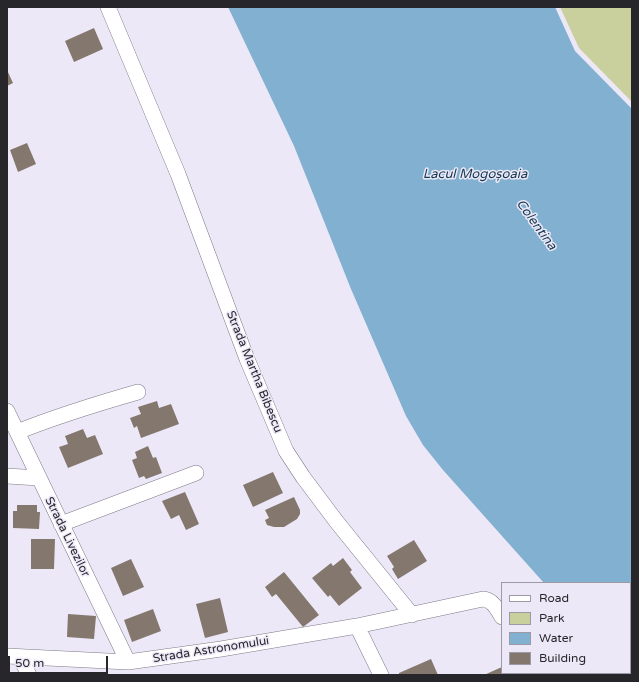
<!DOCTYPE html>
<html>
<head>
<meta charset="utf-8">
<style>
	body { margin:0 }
	#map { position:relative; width:639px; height:682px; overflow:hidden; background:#ede8f7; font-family:"Varela Round",sans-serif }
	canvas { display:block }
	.frame { position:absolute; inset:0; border:8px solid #27262b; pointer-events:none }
	.legend { position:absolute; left:501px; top:582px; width:130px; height:92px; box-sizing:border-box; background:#ede8f7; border:1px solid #9e9aa5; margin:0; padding:5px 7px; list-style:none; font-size:12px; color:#27262b }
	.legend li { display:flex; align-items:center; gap:8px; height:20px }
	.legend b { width:20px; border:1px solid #9e9aa5 }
	.scale { position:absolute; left:8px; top:656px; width:100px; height:18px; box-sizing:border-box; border:2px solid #27262b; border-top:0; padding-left:5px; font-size:12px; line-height:14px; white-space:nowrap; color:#27262b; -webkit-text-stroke:3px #ede8f7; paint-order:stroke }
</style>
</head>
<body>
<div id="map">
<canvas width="639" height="682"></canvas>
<div class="frame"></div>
<ul class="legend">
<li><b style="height:5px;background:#fff"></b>Road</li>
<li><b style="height:11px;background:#cacf9e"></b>Park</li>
<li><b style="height:11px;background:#81b0d0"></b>Water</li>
<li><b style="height:11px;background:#83776e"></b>Building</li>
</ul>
<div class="scale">50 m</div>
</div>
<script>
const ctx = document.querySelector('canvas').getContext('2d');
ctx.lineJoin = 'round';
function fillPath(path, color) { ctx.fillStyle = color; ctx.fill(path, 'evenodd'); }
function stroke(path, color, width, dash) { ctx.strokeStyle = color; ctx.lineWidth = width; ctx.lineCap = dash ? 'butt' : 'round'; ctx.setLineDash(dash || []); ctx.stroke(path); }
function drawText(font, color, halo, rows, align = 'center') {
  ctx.font = font + ' "Varela Round",sans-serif'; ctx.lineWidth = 3; ctx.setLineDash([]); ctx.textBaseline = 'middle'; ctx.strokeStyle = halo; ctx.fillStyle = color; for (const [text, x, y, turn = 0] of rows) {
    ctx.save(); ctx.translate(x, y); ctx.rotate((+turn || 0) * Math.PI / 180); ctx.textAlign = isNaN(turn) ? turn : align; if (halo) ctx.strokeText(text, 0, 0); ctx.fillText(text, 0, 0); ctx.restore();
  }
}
const green = new Path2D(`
	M560 7H632V102L579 48Z`);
const water = new Path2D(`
	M228 7H555L575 51 632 109V662L630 661V583H544L443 470 423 445 406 416 351 289 294 146Z`);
const building = new Path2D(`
	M94 28 103 49 74 62 65 41Z
	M7 70 13 83 7 86Z
	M27 143 36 164 18 172 10 150Z
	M157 401 159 408 171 404 179 424 141 438 137 426 134 428 130 418 141 414 138 407Z
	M83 429 87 438 95 435 103 454 68 468 59 447 68 444 65 436Z
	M148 446 153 458 156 457 162 473 146 479 144 476 139 478 132 460 137 458 135 452Z
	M273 472 283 493 253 507 243 485Z
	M185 492 199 524 186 530 179 515 171 519 162 501Z
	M294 497 300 510V514L297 519 284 527H274L267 525 265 520 269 518 265 510Z
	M17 505H37V512H40L39 529 13 528V511H17Z
	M31 539H55L54 569H31Z
	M414 540 427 561 398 579 392 569 394 567 387 556Z
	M343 558 352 570 350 572 362 588 339 606 330 595 328 597 312 578 331 563 333 566Z
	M131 559 144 587 123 596 111 568Z
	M284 572 319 615 303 627 276 594 272 597 265 587Z
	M220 598 228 632 205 638 196 604Z
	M153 609 161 631 132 642 124 620Z
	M68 614 96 616 94 639 67 637Z
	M431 659 438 675H399V673Z
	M502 667V673H510L511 675H484Z`);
const street = new Path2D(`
	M108 7 178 174 247 359 286 451 303 477 336 521 412 615
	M7 411 128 662
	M17 432C57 416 96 404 138 392
	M7 476 39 478
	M61 524 196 473
	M357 626 381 675
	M7 656 128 662 221 649 357 626 483 599C493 600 497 609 502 617
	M20 657 29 675
	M531 673 532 675`);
const streetNames = [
	["Strada Martha Bibescu",254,372,68],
	["Strada Livezilor",67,537,64],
	["Strada Astronomului",211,650,-9]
];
const waterNames = [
	["Lacul Mogoșoaia",475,175],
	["Colentina",536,225,54]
];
fillPath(green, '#cacf9e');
fillPath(water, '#81b0d0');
fillPath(building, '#83776e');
stroke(street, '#7e7a87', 16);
stroke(street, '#fff', 15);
drawText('12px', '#27262b', '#ede8f7', streetNames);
drawText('italic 13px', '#123850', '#ede8f7', waterNames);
</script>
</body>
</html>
